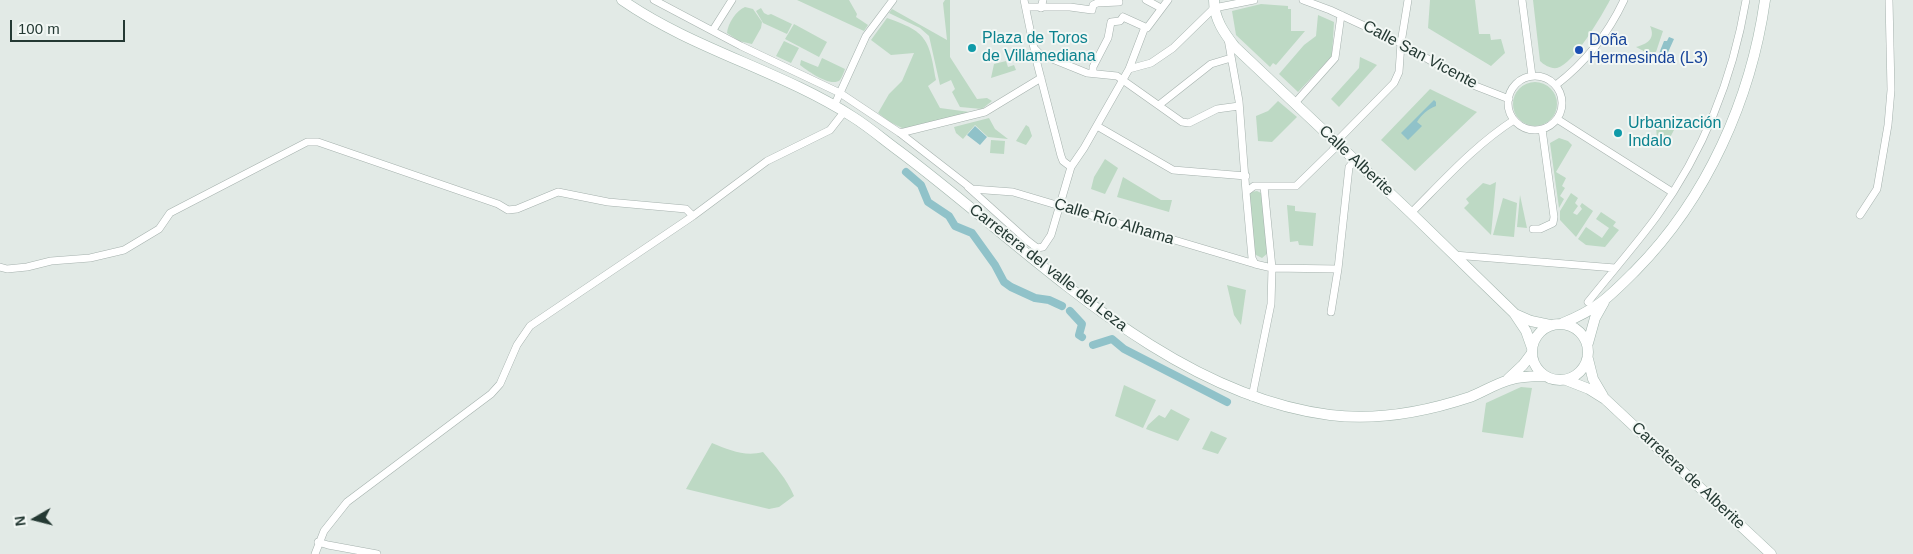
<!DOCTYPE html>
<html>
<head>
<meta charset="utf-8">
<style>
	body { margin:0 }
	#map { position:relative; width:1913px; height:554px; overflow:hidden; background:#e2eae6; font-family:Helvetica,sans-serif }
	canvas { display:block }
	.north { position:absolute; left:10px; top:494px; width:50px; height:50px; -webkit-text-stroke:4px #f2f7f4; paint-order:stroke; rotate:262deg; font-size:14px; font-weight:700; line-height:20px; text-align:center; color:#243933 }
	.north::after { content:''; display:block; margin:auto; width:18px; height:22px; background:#243933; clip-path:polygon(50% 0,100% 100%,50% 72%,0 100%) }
	.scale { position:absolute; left:10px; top:20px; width:115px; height:22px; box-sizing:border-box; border:2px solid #243933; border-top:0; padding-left:6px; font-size:15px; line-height:18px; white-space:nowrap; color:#243933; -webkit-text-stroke:4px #f2f7f4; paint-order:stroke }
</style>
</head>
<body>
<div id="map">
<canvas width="1913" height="554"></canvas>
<div class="north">N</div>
<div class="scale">100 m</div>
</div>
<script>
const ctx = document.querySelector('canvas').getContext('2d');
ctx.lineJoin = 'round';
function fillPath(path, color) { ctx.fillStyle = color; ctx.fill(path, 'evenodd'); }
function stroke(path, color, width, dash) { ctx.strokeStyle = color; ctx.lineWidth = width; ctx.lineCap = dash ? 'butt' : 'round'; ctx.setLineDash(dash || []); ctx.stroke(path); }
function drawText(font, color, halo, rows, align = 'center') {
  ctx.font = font + ' Helvetica,sans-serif'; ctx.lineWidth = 4; ctx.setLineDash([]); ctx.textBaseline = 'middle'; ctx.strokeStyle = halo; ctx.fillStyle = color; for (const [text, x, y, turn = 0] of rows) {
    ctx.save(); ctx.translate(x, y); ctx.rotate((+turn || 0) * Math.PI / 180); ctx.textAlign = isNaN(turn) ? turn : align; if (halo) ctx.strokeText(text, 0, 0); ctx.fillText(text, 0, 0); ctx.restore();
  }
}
const green = new Path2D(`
	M797 0H849L857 14 856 17 868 25 864 31Z
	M945 0H950V57L977 99 987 98 992 101 982 109 960 107 952 92 955 89 951 80 940 85 929 36 920 28 889 13 892 9 947 40 943 3Z
	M1430 0H1475L1479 34H1490L1491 40 1501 39 1505 53 1491 66 1428 28Z
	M1533 0H1610C1602 15 1574 64 1557 68 1551 69 1544 65 1540 61Z
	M1261 4 1288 6V9H1291V31H1305L1276 65 1273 63 1270 67 1236 35 1232 11Z
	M745 7 753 9 762 22 761 28 752 44 739 41 727 33C728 23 736 11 745 7Z
	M761 8 764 13 768 15 771 14 792 24 787 34 763 23 756 11Z
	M1318 15 1334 22 1332 56 1298 92 1279 74 1304 45 1316 36Z
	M887 18C927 32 929 39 936 80L928 86 940 108 977 113 904 129 890 122 878 113 889 94 902 81 914 53 891 55 871 40Z
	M794 24 827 42 819 57 785 39Z
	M1650 26 1663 31 1656 52 1653 56 1636 47C1647 44 1656 39 1650 26Z
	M784 41 799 48 791 63 776 56Z
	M1360 57 1377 65 1339 107 1331 99 1359 68Z
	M822 58 845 69C844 72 842 77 840 80 831 88 808 71 800 65L801 60 818 67Z
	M1006 61 1008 67 1014 65 1016 70 991 78 994 64Z
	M1513 104a22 22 0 1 1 44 0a22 22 0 1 1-44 0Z
	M1430 89 1477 112 1415 171 1381 140Z
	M1278 101 1297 117 1272 142 1258 141 1256 116 1268 111Z
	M989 118 995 129 1008 139 988 137 975 125 963 139 956 133 954 127Z
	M1664 122 1674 130 1666 145 1657 141 1656 125 1660 127Z
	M1026 125 1029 127 1032 136 1026 145 1016 141Z
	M1559 138 1568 141 1572 145 1556 172 1566 178 1562 186 1565 188 1560 196 1564 199 1559 208 1550 143Z
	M991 140 1005 141 1004 154 990 153Z
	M1105 159 1118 168 1105 194 1091 189 1094 177Z
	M1123 177 1161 200H1172L1169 212 1117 197Z
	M1496 182 1491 235 1464 208 1469 203 1466 199 1483 183 1490 185Z
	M1257 191 1261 193 1263 199 1268 253 1262 258 1254 254 1249 195 1251 192Z
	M1571 193 1578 198 1575 203 1578 206 1573 213 1577 215 1582 209 1580 206 1582 203 1593 211 1576 237 1560 220V211Z
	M1520 195 1527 228 1517 227Z
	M1503 198 1517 203 1514 237 1493 235Z
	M1287 205 1295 206V211L1316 213 1313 246 1299 245 1298 241 1290 242Z
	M1601 212 1616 222 1613 226 1619 230 1605 247 1586 245 1578 239 1586 227 1602 238 1609 228 1596 219Z
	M1227 285 1246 290 1241 325 1234 315Z
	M1124 385 1156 400 1143 428 1115 416Z
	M1521 387 1532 388 1523 438 1482 432 1486 403Z
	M1171 409 1190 419 1178 441 1146 429 1148 425 1159 415 1165 418Z
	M1211 431 1227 438 1218 454 1202 449Z
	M712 443C729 450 745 457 763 452 775 466 787 479 794 496L779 507 769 509 686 489Z`);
const water = new Path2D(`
	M1669 37 1674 39 1665 59 1658 56 1664 41H1667Z
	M1434 100 1436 102V106C1428 109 1421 115 1417 122L1422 126 1408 140 1401 133Z
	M975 126 987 137 980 145 967 135Z`);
const canal = new Path2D(`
	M906 172 921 185 928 202 949 216 955 226 972 233 995 265 1004 282 1011 287 1035 298 1049 300 1062 306
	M1070 311 1082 324 1079 335 1082 337
	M1093 345 1112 339 1124 349 1227 402`);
const street = new Path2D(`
	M654 0 741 46 840 93 900 133 972 189 1013 192 1255 264
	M1024 0 1037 63 1061 156 1063 161 1071 167
	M1146 0 1161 8
	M1303 0 1330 10 1401 43 1453 74 1473 85 1509 99
	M1522 0 1532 76
	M1026 7H1070L1092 10 1093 5 1097 3 1119 2
	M1041 8 1043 0
	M1123 17 1145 27
	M713 30 732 0
	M1228 39 1239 101 1246 192
	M1035 49 1040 54 1087 73 1117 76 1182 122 1189 123 1217 109 1239 106
	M1129 69 1151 63 1173 48 1214 8 1254 0
	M1093 72V67L1108 38 1111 22 1120 21 1123 17
	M1508 103a27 27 0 1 1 54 0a27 27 0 1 1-54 0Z
	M1556 85C1586 62 1608 34 1624 0
	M1295 103 1335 58 1341 15
	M1159 105 1211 64 1231 58
	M834 106 866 36 893 0
	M1557 119 1672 192
	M1097 126 1173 170 1246 176
	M900 133 985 112 1041 78
	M1264 186H1296L1333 150 1336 142 1394 83 1399 72 1401 43 1408 0
	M968 187 1028 241 1037 248 1043 247 1051 235 1071 167 1084 148 1129 69 1145 27 1147 28 1168 0
	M1411 213C1444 180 1475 145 1514 120
	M1860 215 1877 189 1888 125 1891 90 1889 0
	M1533 229H1540L1553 223 1554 217 1542 129
	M1454 255 1615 268
	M0 267 7 269 27 267 51 261 90 258 124 250 159 229 170 213 307 142H318L498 204 508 210 517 209 558 192 608 202 686 209 693 216
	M1588 302C1611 273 1635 246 1657 216 1703 152 1733 77 1746 0
	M1331 312 1338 269 1349 167 1355 160
	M1252 397 1271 304 1272 268 1264 186H1254L1246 192 1252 258 1255 264 1272 268 1338 269
	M318 542 328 545 377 554
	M315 554 324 531 347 502 491 394 500 384 517 345 530 326 693 216 767 161 830 130 844 112`);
const secondary = new Path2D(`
	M622 0C694 50 780 70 853 117 869 127 884 140 899 151 1029 248 1164 394 1330 415 1378 421 1425 412 1470 397 1483 392 1495 384 1509 380 1521 376 1533 376 1545 376
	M1214 0C1214 19 1224 33 1235 47L1411 213 1514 313 1526 331 1532 348
	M1515 314 1531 321 1550 325
	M1563 323C1598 309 1610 296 1636 270 1707 198 1751 99 1765 0
	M1532 352a28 28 0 1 1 56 0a28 28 0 1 1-56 0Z
	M1588 343 1595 318 1604 302
	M1588 359 1593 379 1603 396
	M1508 379 1523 365 1532 353
	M1566 380 1589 389 1605 399 1771 554`);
const markers = [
	[972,48,5,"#0f9aa8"],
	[1579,50,5,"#1a4fb4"],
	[1618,133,5,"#0f9aa8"]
];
const cultureNames = [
	["Plaza de Toros",982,39],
	["de Villamediana",982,57],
	["Urbanización",1628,124],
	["Indalo",1628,142]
];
const transitNames = [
	["Doña",1589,41],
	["Hermesinda (L3)",1589,59]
];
const streetNames = [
	["Calle San Vicente",1420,55,28],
	["Calle Alberite",1356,161,43],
	["Calle Río Alhama",1114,222,17],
	["Carretera del valle del Leza",1048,268,38],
	["Carretera de Alberite",1688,476,43]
];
fillPath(green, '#bdd9c4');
fillPath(water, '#90c2c9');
stroke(canal, '#90c2c9', 8);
stroke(street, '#a5b1ad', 8);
stroke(secondary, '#a2b5ad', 11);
stroke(street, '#fff', 7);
stroke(secondary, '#fff', 10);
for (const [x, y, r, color] of markers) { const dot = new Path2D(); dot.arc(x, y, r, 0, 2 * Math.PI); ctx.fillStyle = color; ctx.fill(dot); stroke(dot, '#f2f7f4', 2); }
drawText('16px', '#0d838f', '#f2f7f4', cultureNames, 'left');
drawText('16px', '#164399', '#f2f7f4', transitNames, 'left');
drawText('16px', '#243933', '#f2f7f4', streetNames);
</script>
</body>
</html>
